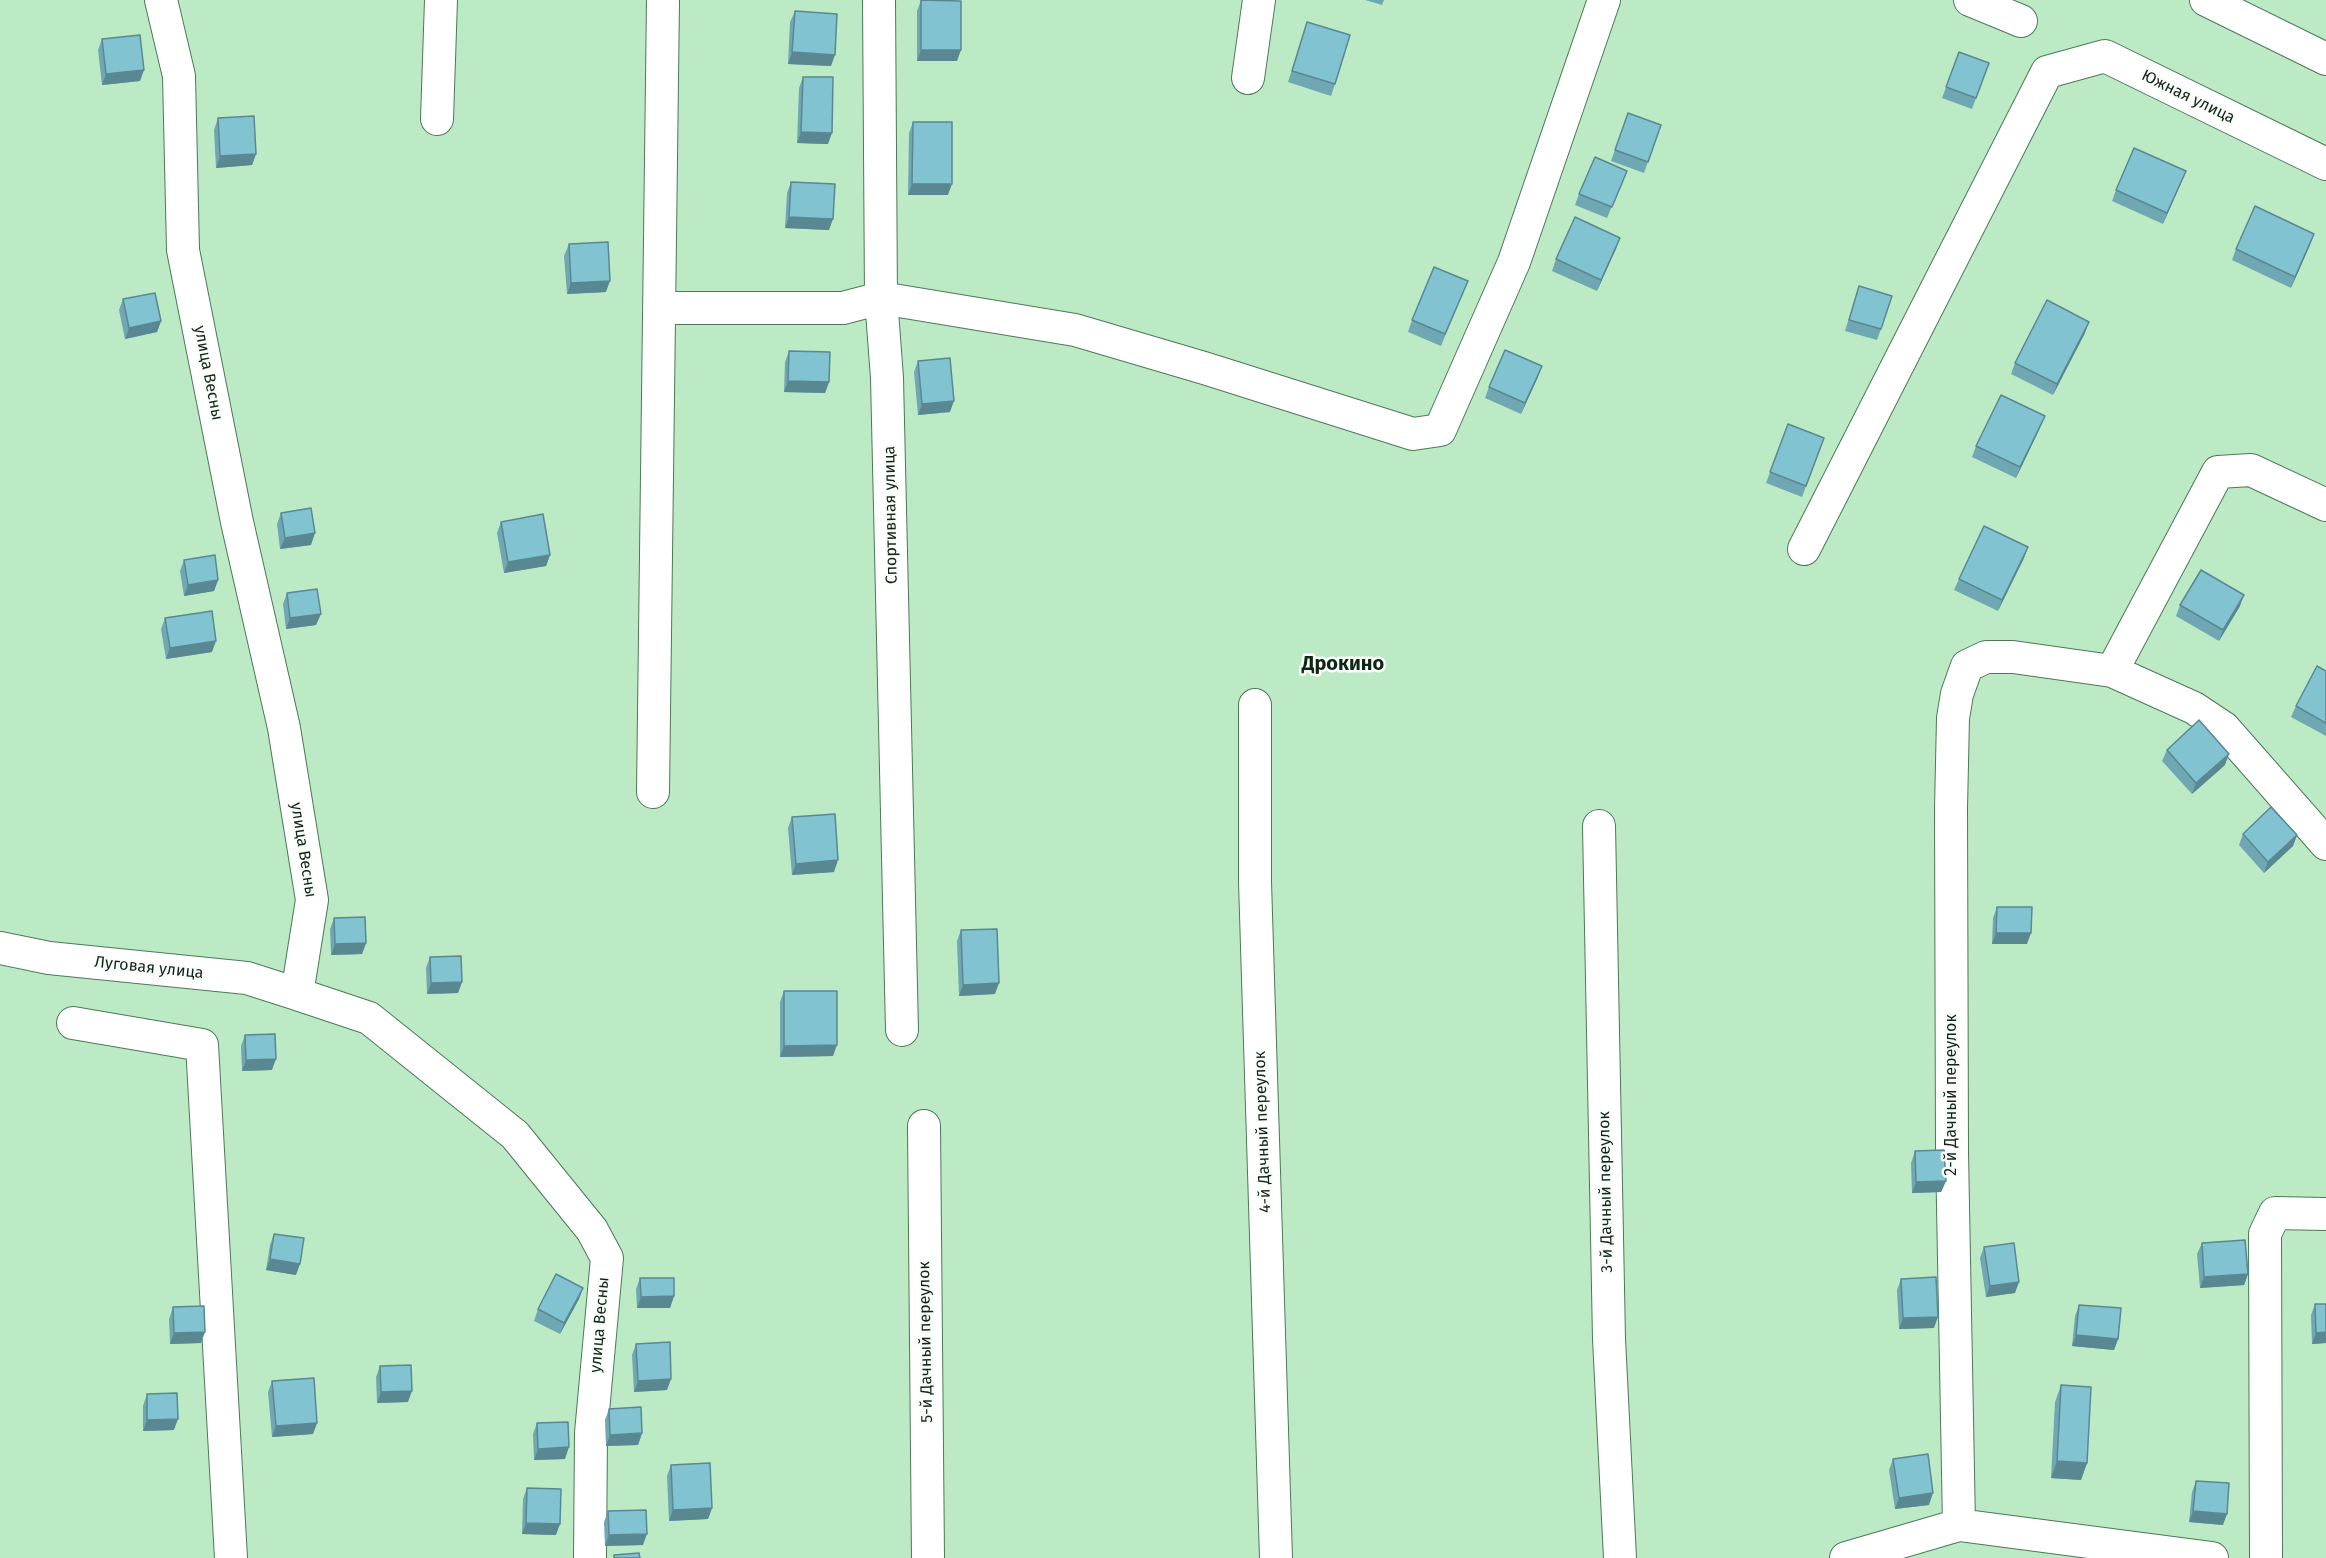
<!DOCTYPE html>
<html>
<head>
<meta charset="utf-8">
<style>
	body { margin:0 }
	canvas { display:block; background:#bbeac5 }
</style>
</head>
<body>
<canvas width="2326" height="1558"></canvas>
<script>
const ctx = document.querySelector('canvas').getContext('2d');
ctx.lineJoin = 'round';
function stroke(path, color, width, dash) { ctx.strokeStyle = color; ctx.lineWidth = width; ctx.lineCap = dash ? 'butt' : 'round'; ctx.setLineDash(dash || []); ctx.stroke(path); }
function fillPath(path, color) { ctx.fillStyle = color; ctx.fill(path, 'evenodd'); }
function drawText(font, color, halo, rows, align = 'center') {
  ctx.font = font + ' "Fira Sans",sans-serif'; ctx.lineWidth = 5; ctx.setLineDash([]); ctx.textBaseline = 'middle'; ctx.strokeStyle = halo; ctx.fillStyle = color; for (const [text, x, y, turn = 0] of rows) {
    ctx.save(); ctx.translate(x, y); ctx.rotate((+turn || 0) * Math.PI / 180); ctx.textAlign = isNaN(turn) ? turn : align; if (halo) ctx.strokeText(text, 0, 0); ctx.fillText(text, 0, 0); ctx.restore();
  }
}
const minor = new Path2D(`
	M161 0 179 76 183 250 237 522 284 728 312 900 297 994 369 1018 515 1135 592 1230 607 1258 591 1433 590 1558
	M879 0 881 298 887 378 902 1030
	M1970 0 2021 21
	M2206 0 2326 59
	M1248 78 1259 0
	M437 119 441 0
	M659 308H843L881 298 1075 330 1204 368 1413 434 1440 430 1514 262 1604 0
	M1804 549 2047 72 2105 56 2326 164
	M2112 671 2218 472 2251 470 2326 505
	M1255 705V882L1276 1558
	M653 792 663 0
	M1599 826 1609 1339 1620 1558
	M0 948 49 958 247 978 297 994
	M73 1023 202 1045 231 1558
	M924 1126 928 1558
	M1959 1525 1952 1152 1951 808 1953 718 1957 694 1967 666 1986 657H2013L2112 671 2194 708 2224 728 2326 844
	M1846 1558 1959 1525 2212 1558
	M2266 1558 2265 1234 2275 1213 2326 1214`);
const wall = new Path2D(`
	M921 0 957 61H917V11Z
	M1365 0H1384L1382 5Z
	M795 11 831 66 788 64 790 22Z
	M1307 22 1335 84 1331 96 1288 82Z
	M102 39 140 81 102 85 98 50Z
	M1959 52 1989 63 1972 109 1942 98Z
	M803 77 828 144 797 143 799 88Z
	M1628 113 1661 125 1644 173 1611 161Z
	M218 118 256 154 252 165 216 168 214 130Z
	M913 122 948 195H908L909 133Z
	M1627 171 1607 218 1575 205 1579 194Z
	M791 182 829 230 785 228 787 193Z
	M2181 183 2163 224 2112 201 2116 190Z
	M1620 238 1597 291 1552 271 1556 259Z
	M569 244 606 292 567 294 564 256Z
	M2310 245 2291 288 2232 260 2236 249Z
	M1468 281 1441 346 1408 332 1412 320Z
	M1859 286 1881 329 1877 340 1845 331Z
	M123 299 161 321 157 332 125 339 119 310Z
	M2085 333 2053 395 2011 374 2015 363Z
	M789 351 829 382 825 393 784 392 785 362Z
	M918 361 950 412 918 415 914 372Z
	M1538 377 1521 414 1485 398 1489 387Z
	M1788 424 1824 438 1802 497 1766 483Z
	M2040 428 2016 478 1972 457 1976 446Z
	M281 513 311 545 280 549 277 524Z
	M501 522 550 555 546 566 504 573 497 533Z
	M2028 547 2024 558 1998 611 1954 590 1959 579Z
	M184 560 218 580 214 591 184 596 180 571Z
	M287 593 316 625 286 629 283 604Z
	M2180 605 2240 606 2219 641 2176 616Z
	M165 618 212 652 166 659 161 629Z
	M2326 671V736L2291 717 2296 706Z
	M2167 750 2225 765 2192 794 2162 761Z
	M792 817 834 872 792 875 788 828Z
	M2243 834 2297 835 2293 846 2264 873 2239 845Z
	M1997 907 2027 944H1992L1993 918Z
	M334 918 366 943 362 954 331 955 330 929Z
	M961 930 995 994 959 996 957 941Z
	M430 957 462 982 458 993 427 994 426 968Z
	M784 991 833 1056 780 1057V1002Z
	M245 1035 272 1070 242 1071 241 1046Z
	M1915 1151 1946 1181 1941 1192 1912 1193 1911 1163Z
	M274 1234 296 1275 266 1270 270 1245Z
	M2202 1243 2248 1274 2244 1285 2200 1288 2197 1254Z
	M1984 1247 2015 1293 1986 1297 1980 1258Z
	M640 1278 674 1296 670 1308H637L636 1289Z
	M1901 1279 1934 1328 1899 1329 1897 1290Z
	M583 1288 579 1299 560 1334 534 1321 538 1309Z
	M2315 1304H2326V1343L2312 1344 2311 1315Z
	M2079 1305 2118 1339 2114 1350 2072 1346 2075 1316Z
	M173 1307 201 1343 170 1344 169 1319Z
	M636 1344 667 1390 634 1392 632 1355Z
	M380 1366 408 1402 377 1403 376 1377Z
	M272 1381 317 1423 313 1434 272 1437 268 1392Z
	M2061 1385 2087 1463 2081 1480 2051 1478 2055 1402Z
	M147 1394 174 1430 143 1431V1406Z
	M609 1409 642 1433 638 1445 606 1446 605 1420Z
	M537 1423 565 1459 534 1460 533 1434Z
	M1893 1459 1929 1505 1895 1509 1889 1470Z
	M671 1465 712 1508 708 1519 669 1521 667 1476Z
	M2196 1481 2223 1525 2189 1522 2192 1492Z
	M527 1488 556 1535 522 1534 523 1499Z
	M608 1511 643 1545 605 1546 604 1522Z`);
const shadedWall = new Path2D(`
	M921 50H961L957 61H917Z
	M792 52 835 55 831 66 788 64Z
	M144 70 140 81 102 85 106 74Z
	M801 132 832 133 828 144 797 143Z
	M256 154 252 165 216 168 220 156Z
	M2186 171 2181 183 2163 224 2167 213Z
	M912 184H952L948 195H908Z
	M789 217 833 219 829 230 785 228Z
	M2314 234 2310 245 2291 288 2295 277Z
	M1620 238 1616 249 1597 291 1601 280Z
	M610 281 606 292 567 294 571 283Z
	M161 321 157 332 125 339 129 328Z
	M2089 322 2085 333 2053 395 2057 384Z
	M1542 366 1538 377 1521 414 1525 403Z
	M788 381 829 382 825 393 784 392Z
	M954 401 950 412 918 415 922 404Z
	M2045 416 2040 428 2016 478 2020 467Z
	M315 533 311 545 280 549 285 538Z
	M2028 547 2024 558 1998 611 2002 600Z
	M550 555 546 566 504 573 508 562Z
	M218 580 214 591 184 596 188 585Z
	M2244 595 2240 606 2219 641 2223 630Z
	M321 614 316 625 286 629 290 618Z
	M216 641 212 652 166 659 170 648Z
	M2229 754 2225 765 2192 794 2196 783Z
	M2297 835 2293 846 2264 873 2268 862Z
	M838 860 834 872 792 875 796 864Z
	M1996 933H2031L2027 944H1992Z
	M366 943 362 954 331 955 335 944Z
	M462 982 458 993 427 994 431 983Z
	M999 983 995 994 959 996 963 985Z
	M837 1045 833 1056 780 1057 784 1046Z
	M276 1059 272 1070 242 1071 246 1060Z
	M1946 1181 1941 1192 1912 1193 1916 1182Z
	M270 1259 300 1264 296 1275 266 1270Z
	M2248 1274 2244 1285 2200 1288 2204 1277Z
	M2019 1282 2015 1293 1986 1297 1990 1286Z
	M583 1288 579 1299 560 1334 564 1323Z
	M674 1296 670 1308H637L641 1297Z
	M1938 1317 1934 1328 1899 1329 1903 1318Z
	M205 1332 201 1343 170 1344 174 1333Z
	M2326 1332V1343L2312 1344 2316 1333Z
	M2076 1335 2118 1339 2114 1350 2072 1346Z
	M671 1379 667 1390 634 1392 638 1381Z
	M412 1391 408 1402 377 1403 381 1392Z
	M178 1419 174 1430 143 1431 147 1420Z
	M317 1423 313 1434 272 1437 276 1426Z
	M642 1433 638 1445 606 1446 610 1435Z
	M569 1447 565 1459 534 1460 538 1449Z
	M2057 1461 2087 1463 2081 1480 2051 1478Z
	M1933 1493 1929 1505 1895 1509 1899 1498Z
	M712 1508 708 1519 669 1521 673 1510Z
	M2193 1511 2227 1514 2223 1525 2189 1522Z
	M526 1523 560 1524 556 1535 522 1534Z
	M647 1534 643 1545 605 1546 609 1535Z`);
const building = new Path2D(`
	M921 0 961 1V50H921Z
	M795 11 837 14 835 55 792 52Z
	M1307 22 1350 35 1335 84 1292 71Z
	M140 35 144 70 106 74 102 39Z
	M1959 52 1989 63 1976 98 1946 87Z
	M803 77H833L832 133 801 132Z
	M1628 113 1661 125 1648 162 1615 150Z
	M254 116 256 154 220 156 218 118Z
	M913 122H952V184H912Z
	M2134 148 2186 171 2167 213 2116 190Z
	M1595 157 1627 171 1612 207 1579 194Z
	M791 182 835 184 833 219 789 217Z
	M2255 206 2314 234 2295 277 2236 249Z
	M1575 217 1620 238 1601 280 1556 259Z
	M608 242 610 281 571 283 569 244Z
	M1434 267 1468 281 1445 334 1412 320Z
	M1859 286 1892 296 1881 329 1849 320Z
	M155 293 161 321 129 328 123 299Z
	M2047 300 2089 322 2057 384 2015 363Z
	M1505 350 1542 366 1525 403 1489 387Z
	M789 351 830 352 829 382 788 381Z
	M950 358 954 401 922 404 918 361Z
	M2001 395 2045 416 2020 467 1976 446Z
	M1788 424 1824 438 1806 486 1770 472Z
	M311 508 315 533 285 538 281 513Z
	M543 514 550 555 508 562 501 522Z
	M1984 526 2028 547 2002 600 1959 579Z
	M215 555 218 580 188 585 184 560Z
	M2201 570 2244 595 2223 630 2180 605Z
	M317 589 321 614 290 618 287 593Z
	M212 611 216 641 170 648 165 618Z
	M2317 666 2326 671V723L2296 706Z
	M2199 720 2229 754 2196 783 2167 750Z
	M2271 807 2297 835 2268 862 2243 834Z
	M835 814 838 860 796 864 792 817Z
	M1997 907H2032L2031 933H1996Z
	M365 917 366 943 335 944 334 918Z
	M997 929 999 983 963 985 961 930Z
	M461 956 462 982 431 983 430 957Z
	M784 991H837V1045L784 1046Z
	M275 1034 276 1059 246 1060 245 1035Z
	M1944 1150 1946 1181 1916 1182 1915 1151Z
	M274 1234 304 1238 300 1264 270 1259Z
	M2245 1240 2248 1274 2204 1277 2202 1243Z
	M2014 1243 2019 1282 1990 1286 1984 1247Z
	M556 1274 583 1288 564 1323 538 1309Z
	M1936 1277 1938 1317 1903 1318 1901 1279Z
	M640 1278H674V1296L641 1297Z
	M2315 1304H2326V1332L2316 1333Z
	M2079 1305 2121 1308 2118 1339 2076 1335Z
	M204 1306 205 1332 174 1333 173 1307Z
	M670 1342 671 1379 638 1381 636 1344Z
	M411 1365 412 1391 381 1392 380 1366Z
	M314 1378 317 1423 276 1426 272 1381Z
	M2061 1385 2091 1387 2087 1463 2057 1461Z
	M177 1393 178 1419 147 1420V1394Z
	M641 1407 642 1433 610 1435 609 1409Z
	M568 1422 569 1447 538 1449 537 1423Z
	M1928 1454 1933 1493 1899 1498 1893 1459Z
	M710 1463 712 1508 673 1510 671 1465Z
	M2196 1481 2229 1483 2227 1514 2193 1511Z
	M527 1488 561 1489 560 1524 526 1523Z
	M646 1510 647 1534 609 1535 608 1511Z
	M639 1553 640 1558H614V1555Z`);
const streetNames = [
	["Южная улица",2188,97,26],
	["улица Весны",208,373,79],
	["Спортивная улица",891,515,-91],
	["улица Весны",303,850,81],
	["Луговая улица",149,968,6],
	["2-й Дачный переулок",1952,1095,-90],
	["4-й Дачный переулок",1263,1132,-92],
	["3-й Дачный переулок",1606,1192,-91],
	["улица Весны",600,1325,-85],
	["5-й Дачный переулок",926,1342,-91]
];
const quarterNames = [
	["Дрокино",1343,664]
];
stroke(minor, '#4e7858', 34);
stroke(minor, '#fff', 32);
fillPath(wall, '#6fa8b3');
fillPath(shadedWall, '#5a8892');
fillPath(building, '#81c3d0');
stroke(building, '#5a8892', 1.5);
drawText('16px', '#122416', '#fafefb', streetNames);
drawText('bold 20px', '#122416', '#fafefb', quarterNames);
</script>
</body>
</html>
